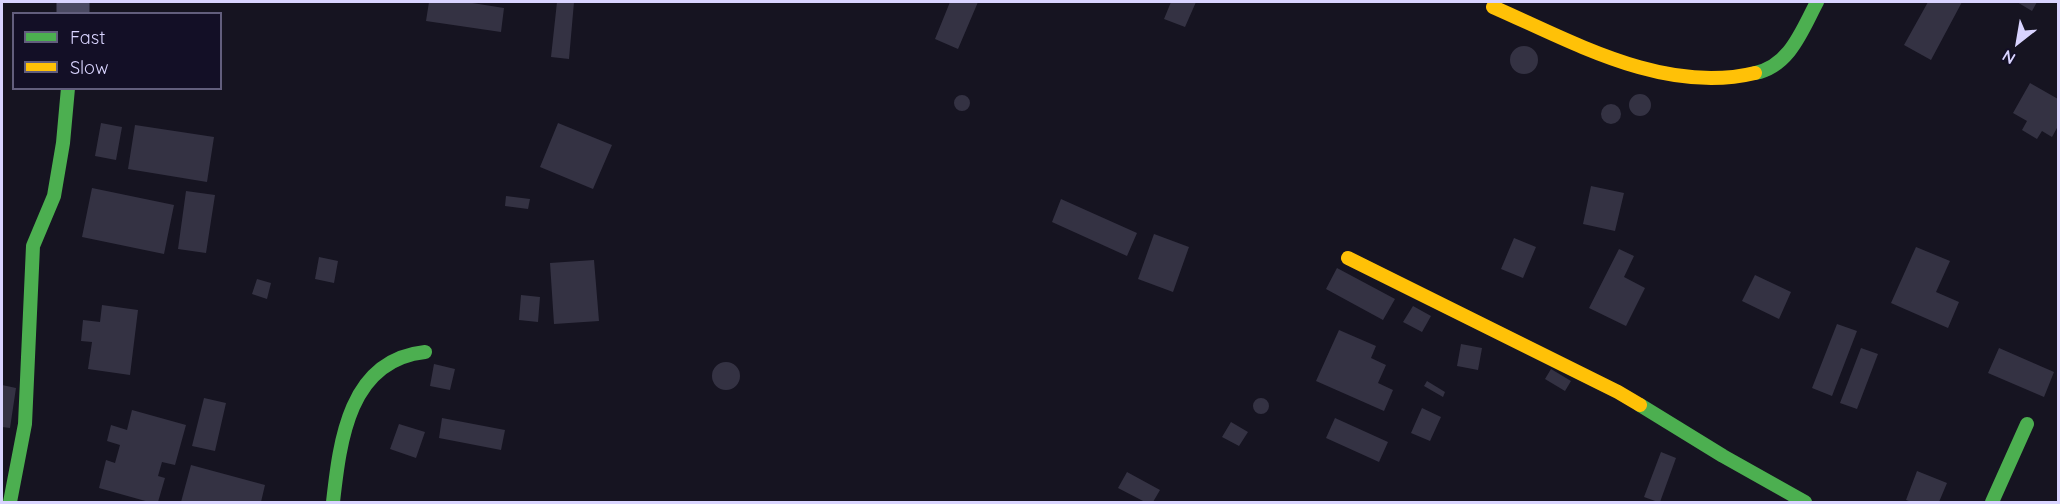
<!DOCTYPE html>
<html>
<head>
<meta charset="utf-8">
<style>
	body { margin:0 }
	#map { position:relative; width:2060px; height:504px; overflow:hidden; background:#161421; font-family:Quicksand,sans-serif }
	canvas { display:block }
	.frame { position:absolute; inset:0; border:3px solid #d9d4ff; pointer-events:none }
	.legend { position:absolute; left:12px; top:12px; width:210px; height:78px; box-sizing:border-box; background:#130f26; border:2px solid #625e7d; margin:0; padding:8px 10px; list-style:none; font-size:18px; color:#d9d4ff }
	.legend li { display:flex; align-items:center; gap:12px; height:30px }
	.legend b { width:30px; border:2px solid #625e7d }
	.north { position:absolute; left:1988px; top:12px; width:60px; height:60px; -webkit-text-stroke:4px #130f26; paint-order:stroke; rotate:211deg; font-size:16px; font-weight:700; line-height:24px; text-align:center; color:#d9d4ff }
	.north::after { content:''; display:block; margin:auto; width:21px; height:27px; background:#d9d4ff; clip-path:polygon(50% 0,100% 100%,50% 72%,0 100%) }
</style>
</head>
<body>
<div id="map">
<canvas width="2060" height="504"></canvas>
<div class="frame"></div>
<ul class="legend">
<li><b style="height:8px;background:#4caf50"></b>Fast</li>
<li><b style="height:8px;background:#ffc107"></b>Slow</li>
</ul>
<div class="north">N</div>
</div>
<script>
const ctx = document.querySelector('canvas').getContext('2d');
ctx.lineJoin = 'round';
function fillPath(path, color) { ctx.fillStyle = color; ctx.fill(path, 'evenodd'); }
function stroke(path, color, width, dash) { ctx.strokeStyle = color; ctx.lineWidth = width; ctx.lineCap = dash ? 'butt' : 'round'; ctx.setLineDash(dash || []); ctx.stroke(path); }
const building = new Path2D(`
	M429 2H466L504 8 501 32 426 21Z
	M557 2H574L569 59 551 57Z
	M950 2H978L958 49 935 39Z
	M1171 2H1196L1185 27 1164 19Z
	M1928 2H1962L1931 60 1904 45Z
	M2017 2H2037L2032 11Z
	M1510 60a14 14 0 1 1 28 0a14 14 0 1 1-28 0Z
	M2030 83 2058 99V126L2052 137 2042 131 2037 139 2022 130 2027 121 2013 113Z
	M1629 105a11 11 0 1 1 22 0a11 11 0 1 1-22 0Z
	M954 103a8 8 0 1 1 16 0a8 8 0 1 1-16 0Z
	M1601 114a10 10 0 1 1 20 0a10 10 0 1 1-20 0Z
	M101 123 122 127 116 160 95 156Z
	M558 123 612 145 593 189 540 167Z
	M135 125 214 137 207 182 128 169Z
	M1591 186 1624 193 1615 231 1583 224Z
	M92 188 174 205 164 254 82 237Z
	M186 191 215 195 206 253 178 249Z
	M506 196 530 199 528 209 505 206Z
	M1061 199 1137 233 1127 256 1052 222Z
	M1154 234 1189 247 1173 292 1138 279Z
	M1514 238 1536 247 1523 278 1501 269Z
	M1916 247 1950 261 1936 292 1959 302 1948 328 1891 303Z
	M1619 249 1634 256 1624 277 1645 288 1626 326 1589 308Z
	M319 257 338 261 334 283 315 279Z
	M594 260 599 321 554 324 550 263Z
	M1337 268 1395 299 1383 320 1326 289Z
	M1755 275 1791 292 1779 319 1742 301Z
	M257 279 271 283 267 299 252 294Z
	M521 295 540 297 538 322 519 320Z
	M102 305 138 310 130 375 88 369 92 342 81 341 83 320 100 322Z
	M1413 306 1431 316 1422 332 1403 322Z
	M1837 324 1857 331 1832 396 1812 388Z
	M1339 330 1376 346 1371 358 1386 365 1378 383 1393 390 1384 411 1316 381Z
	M1461 344 1482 348 1478 370 1457 366Z
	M1861 348 1878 354 1857 409 1840 403Z
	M1999 348 2054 372 2044 397 1988 373Z
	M712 376a14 14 0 1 1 28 0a14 14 0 1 1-28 0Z
	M434 364 455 369 450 390 430 386Z
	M1551 369 1571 381 1565 391 1545 379Z
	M1427 381 1445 392 1443 397 1424 386Z
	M2 385 16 388 10 428 2 427Z
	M1253 406a8 8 0 1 1 16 0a8 8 0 1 1-16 0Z
	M204 398 226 403 215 451 192 446Z
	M1422 408 1441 417 1430 441 1411 433Z
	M132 410 186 425 175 465 162 462 158 476 165 478 158 502H149L99 488 106 460 115 463 120 445 107 441 111 425 127 430Z
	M442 418 505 430 501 450 439 438Z
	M1335 418 1388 442 1379 462 1326 438Z
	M1231 422 1248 432 1239 446 1222 437Z
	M399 424 425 432 416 458 390 449Z
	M1661 452 1676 458 1660 502H1658L1644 497Z
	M191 465 265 485 261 502H181Z
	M1917 471 1947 483 1939 502H1912L1906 500Z
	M1127 472 1160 490 1153 502H1145L1118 488Z`);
const street = new Path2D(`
	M73 14V2`);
const fast = new Path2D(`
	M1755 73C1790 66 1802 30 1817 2
	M1640 405 1723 456 1805 502
	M10 502 25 424 33 246 54 196 63 143 68 88
	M333 502C340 440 349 360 425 352
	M1992 502 2027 424`);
const slow = new Path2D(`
	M1493 7C1573 42 1665 95 1755 73
	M1348 258 1618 392 1640 405`);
fillPath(building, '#343243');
stroke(street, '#4a4962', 33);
stroke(fast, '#4caf50', 14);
stroke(slow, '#ffc107', 14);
</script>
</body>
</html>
